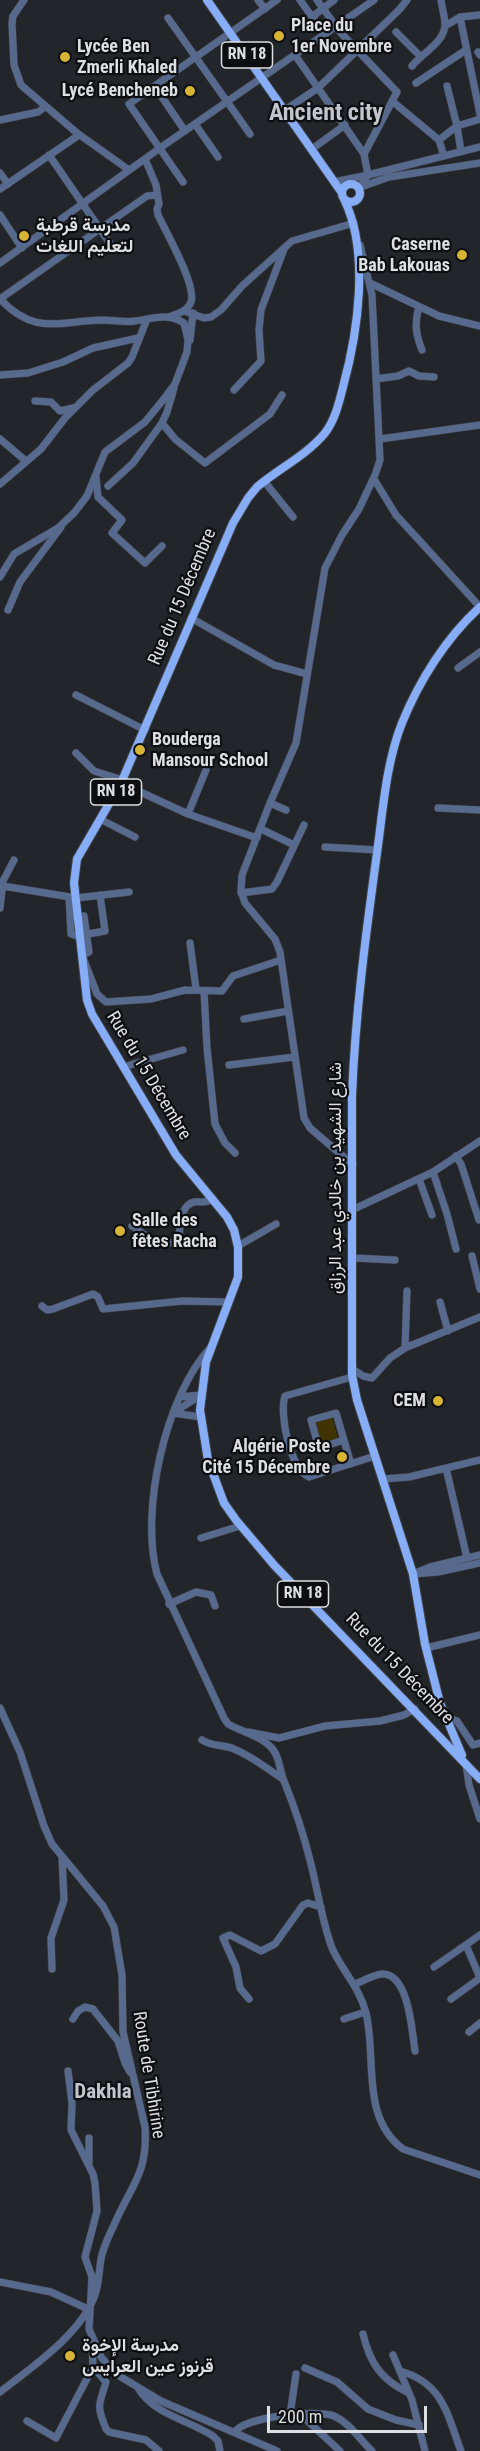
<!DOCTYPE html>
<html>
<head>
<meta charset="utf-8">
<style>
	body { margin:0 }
	#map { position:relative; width:480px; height:2451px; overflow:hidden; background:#22252a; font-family:"Roboto Condensed",sans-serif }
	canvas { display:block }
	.scale { position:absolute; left:267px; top:2406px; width:160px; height:27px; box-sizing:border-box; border:3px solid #dedfe3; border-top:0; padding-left:8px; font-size:18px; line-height:21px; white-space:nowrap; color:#dedfe3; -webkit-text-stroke:4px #0d0e10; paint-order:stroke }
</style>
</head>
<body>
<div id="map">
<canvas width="480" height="2451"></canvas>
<div class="scale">200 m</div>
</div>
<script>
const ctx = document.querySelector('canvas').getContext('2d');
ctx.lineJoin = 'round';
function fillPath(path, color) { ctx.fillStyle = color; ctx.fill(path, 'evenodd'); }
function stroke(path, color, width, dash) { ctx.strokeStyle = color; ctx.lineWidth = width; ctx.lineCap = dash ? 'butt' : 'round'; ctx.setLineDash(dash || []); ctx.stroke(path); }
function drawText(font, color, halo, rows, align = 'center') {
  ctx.font = font + ' "Roboto Condensed",Vazirmatn,sans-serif'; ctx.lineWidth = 4.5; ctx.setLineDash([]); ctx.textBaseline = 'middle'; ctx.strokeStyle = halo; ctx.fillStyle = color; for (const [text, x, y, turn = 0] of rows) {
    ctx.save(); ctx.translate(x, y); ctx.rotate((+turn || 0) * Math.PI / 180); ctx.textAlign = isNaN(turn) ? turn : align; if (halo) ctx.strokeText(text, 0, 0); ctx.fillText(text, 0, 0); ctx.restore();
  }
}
const green = new Path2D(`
	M332 1417 338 1439 321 1444 315 1421Z`);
const minor = new Path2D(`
	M24 0 13 16 12 23 14 65 21 85 77 133 129 170
	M258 0 265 9
	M300 0 325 35
	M317 0 340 32 397 92 364 154
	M312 17 334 0
	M460 17 480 114
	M168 18 250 134
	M445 26 460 17 480 15
	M396 32 420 56
	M478 52 480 55
	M295 55 364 154 368 175 334 182
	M412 66C422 53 444 43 445 25 445 17 442 8 441 0
	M416 83 466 50
	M447 86 457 126 461 151
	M155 87 185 131
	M392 101 439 140 444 156
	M285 110 318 88 399 10 407 0
	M0 120 38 112 45 107
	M195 124 218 157
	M439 140 457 126 480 119
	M312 149 345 125
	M49 155 113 248
	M145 159 156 185 159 204 157 209 158 215C166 232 197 286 191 302 187 312 177 314 168 317
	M0 173 8 184
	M183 182 129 104 277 0
	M361 187 389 177 480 163
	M359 188 368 175 480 147
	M0 189 79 135
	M0 215 22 248
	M0 263 160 148 374 0
	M370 283 439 316 480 326
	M0 299C35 336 58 321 102 320 113 320 124 323 135 321 152 319 167 312 184 323L188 340 187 352 175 384 163 400 145 422 105 452 87 496 74 513 58 528 14 554 0 577
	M0 299 147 196 156 195
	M419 307C414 323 416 335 422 350
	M184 311 204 318 211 317 221 310 242 286 292 241 354 223V226
	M190 340 193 313
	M0 375 28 373 63 362 93 348 138 338
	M376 379 398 376 409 371 419 376 434 377
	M234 390 261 361 259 330 261 310 284 249
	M35 401 51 402 60 411 73 408
	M162 423 175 439 205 463 270 414 282 395
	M0 439 26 461
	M380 439 480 425
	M96 477 98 497 122 520 112 533 145 563 162 546
	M374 479 396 515 480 607
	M264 481 293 517
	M0 484 41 449 65 418 93 390 128 363 132 357 147 319
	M108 486 133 463 162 423 167 412 174 388
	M8 610 20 582 61 527
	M191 618 274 665 307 674
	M458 668 480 652
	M76 695 145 730
	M76 753 94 771 123 780
	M121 783 188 814 257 838
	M270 803 286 810
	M438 808 480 810
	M188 814 206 770
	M100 819 135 837
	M261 829 294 845
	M325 847 377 850
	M3 886 76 898 129 892
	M241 893 272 889 277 882 304 825
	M69 897 71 934 80 937
	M0 908 3 881 14 860
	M70 918 84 916 89 952 82 955 97 994 106 1002 151 999 185 990 222 991 233 976 281 960
	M88 934 105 931 100 895
	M190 943 196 989
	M204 991 207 1048 215 1124 225 1143 235 1153
	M244 1019 288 1011
	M229 1065 294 1057
	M123 1067 183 1050
	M456 1156 461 1164 479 1220
	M353 1165 310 1128 304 1118 280 952 275 939 245 903 241 891 242 875 270 803 296 743 325 568 342 535 359 509 375 475 380 460 372 295 360 245
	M433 1172 447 1214 456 1249
	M419 1179 432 1215
	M354 1209 433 1172 480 1141
	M132 1226 155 1242 174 1243 179 1238C180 1227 180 1205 194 1202 202 1201 205 1204 213 1199
	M238 1246 276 1224
	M472 1256 480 1289
	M354 1258 395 1260
	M440 1302 448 1331
	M42 1306 47 1310 53 1309 93 1294 98 1297 103 1309 182 1301 228 1302
	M210 1348C165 1397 140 1511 157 1574L224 1718 228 1724C242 1732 265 1737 274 1751 280 1760 280 1772 284 1781 295 1808 304 1836 311 1864 318 1892 322 1921 332 1948 342 1971 359 1986 366 2013 377 2058 360 2117 403 2149L480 2175
	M405 1348 407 1291
	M351 1368 363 1376 372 1378 390 1358 405 1348 480 1317
	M352 1377 285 1396C279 1414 290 1469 309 1477L375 1456
	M180 1397 201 1395
	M173 1413 201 1395
	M173 1413 201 1417
	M344 1440 319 1448 311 1420 336 1413 351 1464
	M446 1468 467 1558
	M383 1479 409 1477 480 1460
	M201 1538 240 1526
	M480 1555 430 1567 413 1574 438 1572 480 1563
	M169 1604 196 1592 211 1595 215 1606
	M426 1648 480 1635
	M0 1708 20 1752 44 1826 52 1844 103 1906 114 1927 122 1975 123 2032 145 2127C148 2174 131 2185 114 2225 109 2236 103 2247 101 2259 99 2271 99 2283 95 2295 81 2334 32 2367 0 2392
	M444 1716 457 1721 473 1745 480 1743
	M248 1732 279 1738 325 1726 380 1721 404 1715 415 1709
	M202 1740C213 1747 222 1744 234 1749 252 1756 267 1769 283 1779
	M466 1764 469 1785 480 1819
	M466 1945 480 1978
	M434 1967 480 1935
	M52 1969 51 1938 64 1900 62 1857
	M355 1984C363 1981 373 1975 382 1974 409 1973 412 2032 415 2051
	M249 1999 240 1988 236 1967 223 1938 230 1935 261 1951 275 1944 303 1905 308 1903 321 1907
	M451 1999 480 1978
	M73 2019 78 2011 85 2007 93 2009 118 2041 125 2063 130 2072
	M344 2019 365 2012
	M469 2032 480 2023
	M68 2071 72 2103 71 2130 93 2174 95 2183 97 2211 85 2257 92 2277 89 2329 101 2357 116 2374 161 2401 277 2451
	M89 2138V2162
	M0 2282 51 2292 88 2309
	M363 2334C370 2363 381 2380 409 2393
	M393 2355 412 2400 425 2451
	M93 2367 106 2382C99 2406 96 2404 106 2429L109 2432 146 2440 159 2451
	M305 2368 337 2382 368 2409 396 2420 419 2425
	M400 2371C443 2383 447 2414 461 2451
	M138 2388C154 2415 189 2420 213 2436L218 2441 220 2451
	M300 2414 340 2451
	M290 2415 296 2374
	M27 2421 56 2438 93 2367 92 2343
	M235 2432C244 2417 317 2409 334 2416 350 2423 360 2440 372 2451`);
const major = new Path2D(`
	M207 0 342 193
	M342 193a9 9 0 1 1 18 0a9 9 0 1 1-18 0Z
	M344 199C370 252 358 332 343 387 339 403 335 420 325 433 307 455 278 469 257 487L248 498 233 523 121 783 77 859 74 883 87 1000 92 1014 176 1155 227 1217 234 1230 238 1247V1277L206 1362 200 1410 208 1460 224 1503 236 1520 274 1565 480 1779
	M462 1755 440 1703 425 1644 413 1574 357 1400 352 1375V1097C355 1015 366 933 377 853 383 810 386 763 402 723 419 681 446 638 480 607`);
const markers = [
	[279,36,6,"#d7b434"],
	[65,57,6,"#d7b434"],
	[190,91,6,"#d7b434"],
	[24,236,6,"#d7b434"],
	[462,255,6,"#d7b434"],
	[140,750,6,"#d7b434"],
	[120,1231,6,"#d7b434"],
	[438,1401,6,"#d7b434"],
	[342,1457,6,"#d7b434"],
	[70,2356,6,"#d7b434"]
];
const shields = [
	[247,55,51],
	[116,792,51],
	[303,1594,51]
];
const shieldNames = [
	["RN 18",247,55],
	["RN 18",116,792],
	["RN 18",303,1594]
];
const poiNames = [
	["Place du",291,26],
	["1er Novembre",291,47],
	["Lycée Ben",77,47],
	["Zmerli Khaled",77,68],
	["Lycé Bencheneb",178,91,"right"],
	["مدرسة قرطبة",36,226],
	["لتعليم اللغات",36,247],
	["Caserne",450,245,"right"],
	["Bab Lakouas",450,266,"right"],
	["Bouderga",152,740],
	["Mansour School",152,761],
	["Salle des",132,1221],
	["fêtes Racha",132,1242],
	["CEM",426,1401,"right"],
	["Algérie Poste",330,1447,"right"],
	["Cité 15 Décembre",330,1468,"right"],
	["مدرسة الإخوة",82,2346],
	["قرنوز عين العرايس",82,2367]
];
const streetNames = [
	["Rue du 15 Décembre",183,597,-67],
	["Rue du 15 Décembre",148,1076,59],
	["شارع الشهيد بن خالدي عبد الرزاق",336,1178,-90],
	["Rue du 15 Décembre",399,1669,46],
	["Route de Tibhirine",148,2075,81]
];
const quarterNames = [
	["Dakhla",103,2093]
];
const districtNames = [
	["Ancient city",326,114]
];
fillPath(green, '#423400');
stroke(minor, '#404348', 8);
stroke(major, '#404348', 10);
stroke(minor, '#57698d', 7);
stroke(major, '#88adf7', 8);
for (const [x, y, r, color] of markers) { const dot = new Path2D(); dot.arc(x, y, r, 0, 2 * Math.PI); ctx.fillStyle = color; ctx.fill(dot); stroke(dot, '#0d0e10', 2); }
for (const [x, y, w] of shields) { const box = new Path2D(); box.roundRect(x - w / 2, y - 13, w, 26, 4.5); ctx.fillStyle = '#0d0e10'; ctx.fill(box); stroke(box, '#dedfe3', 1.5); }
drawText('bold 16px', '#dedfe3', null, shieldNames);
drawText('bold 18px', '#dedfe3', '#0d0e10', poiNames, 'left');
drawText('18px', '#dedfe3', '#0d0e10', streetNames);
drawText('bold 21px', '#c2c6cc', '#0d0e10', quarterNames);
drawText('bold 24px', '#c2c6cc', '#0d0e10', districtNames);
</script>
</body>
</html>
